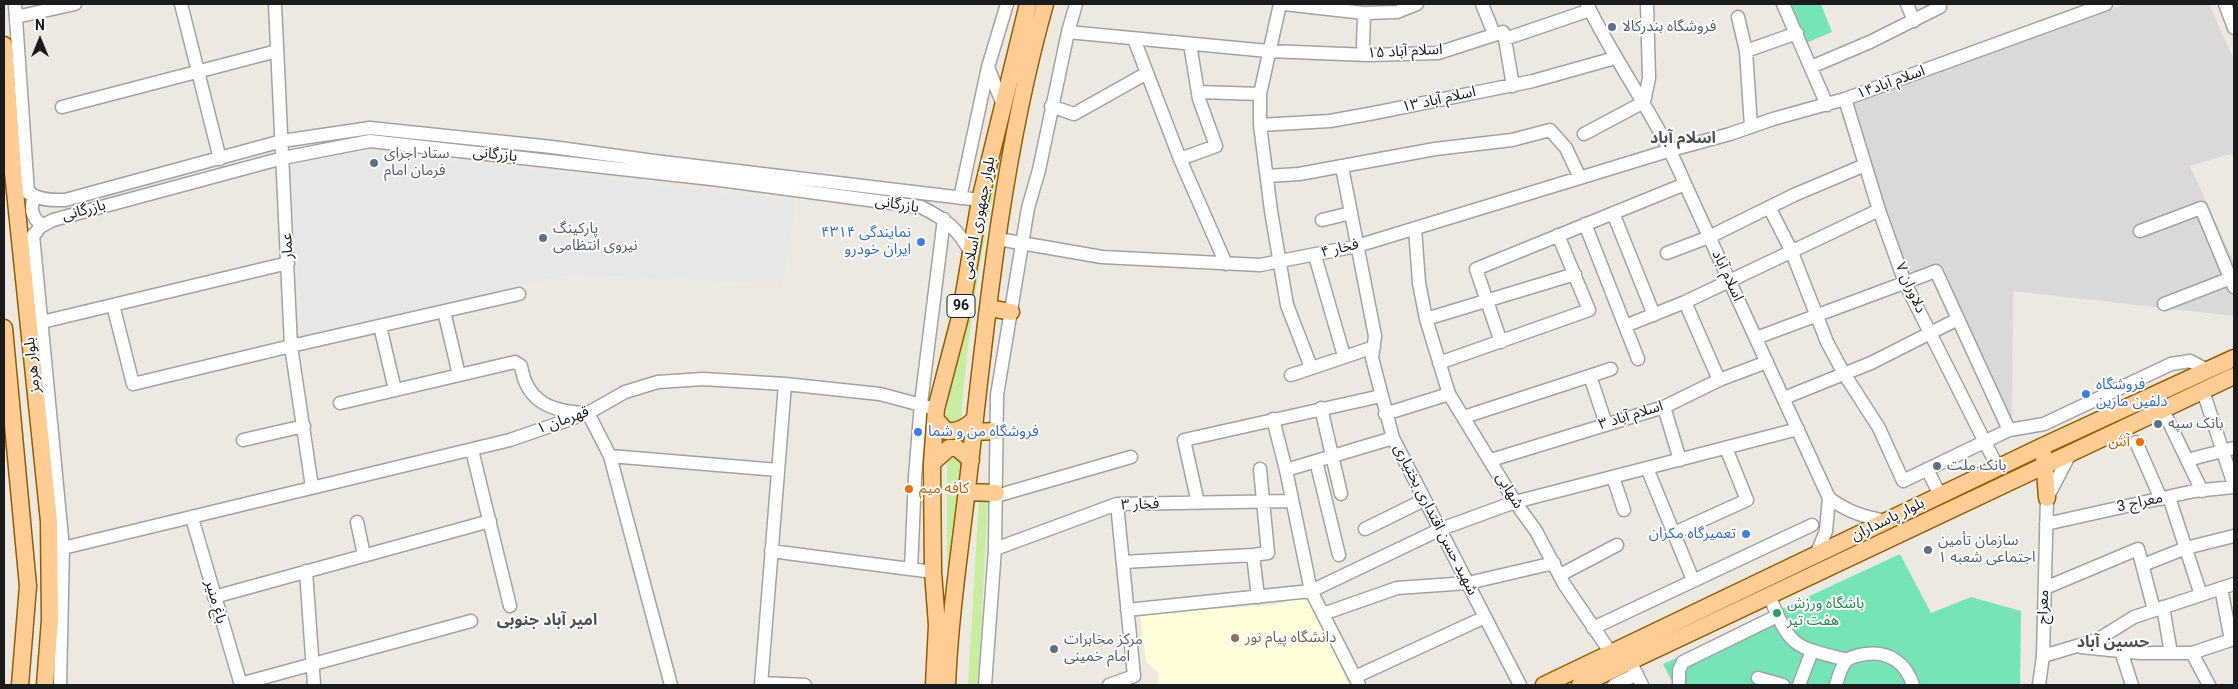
<!DOCTYPE html>
<html>
<head>
<meta charset="utf-8">
<style>
	body { margin:0 }
	#map { position:relative; width:2238px; height:689px; overflow:hidden; background:#eee9e0; font-family:Roboto,sans-serif }
	canvas { display:block }
	.frame { position:absolute; inset:0; border:5px solid #1b1b1b; pointer-events:none }
	.north { position:absolute; left:15px; top:15px; width:50px; height:50px; -webkit-text-stroke:4px #fff; paint-order:stroke; rotate:0deg; font-size:14px; font-weight:700; line-height:20px; text-align:center; color:#1b1b1b }
	.north::after { content:''; display:block; margin:auto; width:18px; height:22px; background:#1b1b1b; clip-path:polygon(50% 0,100% 100%,50% 72%,0 100%) }
</style>
</head>
<body>
<div id="map">
<canvas width="2238" height="689"></canvas>
<div class="frame"></div>
<div class="north">N</div>
</div>
<script>
const ctx = document.querySelector('canvas').getContext('2d');
ctx.lineJoin = 'round';
function fillPath(path, color) { ctx.fillStyle = color; ctx.fill(path, 'evenodd'); }
function stroke(path, color, width, dash) { ctx.strokeStyle = color; ctx.lineWidth = width; ctx.lineCap = dash ? 'butt' : 'round'; ctx.setLineDash(dash || []); ctx.stroke(path); }
function drawText(font, color, halo, rows, align = 'center') {
  ctx.font = font + ' Roboto,"Noto Sans Arabic",sans-serif'; ctx.lineWidth = 4; ctx.setLineDash([]); ctx.textBaseline = 'middle'; ctx.strokeStyle = halo; ctx.fillStyle = color; for (const [text, x, y, turn = 0] of rows) {
    ctx.save(); ctx.translate(x, y); ctx.rotate((+turn || 0) * Math.PI / 180); ctx.textAlign = isNaN(turn) ? turn : align; if (halo) ctx.strokeText(text, 0, 0); ctx.fillText(text, 0, 0); ctx.restore();
  }
}
const residential = new Path2D(`
	M2126 4H2209L2234 60V153L2190 166 2234 262V316L2013 291 2012 421 1938 266 1907 272 1851 104Z`);
const education = new Path2D(`
	M1308 596 1349 685H1158L1159 673 1146 662 1140 614 1273 605Z`);
const grass = new Path2D(`
	M1035 4H1040C1002 138 972 279 961 419L954 425H947L945 419 947 405 1008 106Z
	M954 457 959 460 962 467 951 571 947 570V465L948 461Z
	M979 499 988 500 978 685H968Z`);
const pitch = new Path2D(`
	M1791 4H1821L1832 32 1806 43Z
	M1900 554 1931 613 1971 597 2021 611 2020 685H1674L1663 664Z`);
const parking = new Path2D(`
	M289 150 389 153 796 201 782 283 567 275 303 335Z`);
const minor = new Path2D(`
	M15 4 28 193
	M181 4 220 159
	M275 4 291 346 312 487
	M1280 4 1260 94V125L1271 211 1287 305 1311 367
	M1284 4 1364 13 1397 12 1417 4
	M1482 4 1494 34
	M1587 4C1617 66 1659 120 1685 184L1829 498C1848 512 1864 517 1887 521
	M1783 4 1827 105
	M1907 4 1914 21
	M2225 4 2234 28
	M16 17 75 4
	M1738 17 1746 51
	M1068 32 1268 51 1369 55 1438 53 1503 32 1505 39 1590 10
	M1134 39 1180 159 1226 264
	M1505 39 1513 86
	M1363 46 1364 13
	M1811 67 1870 42 1940 7 1938 4
	M1198 92 1260 94
	M1845 99 1879 210 1905 283 1998 468
	M1003 105 988 67 1007 4
	M1051 106 1074 114 1147 73
	M62 107 277 51
	M1260 125 1330 121 1374 113 1533 81 1615 58
	M1751 127 1746 51 1797 33
	M1584 134 1644 102 1649 78 1647 4
	M1180 159 1216 146 1199 99 1190 44
	M1342 167 1375 336 1372 358 1393 438 1520 685
	M13 172C28 197 37 201 65 200L282 141 370 128 552 147 654 161 980 200
	M1267 176 1299 174 1435 149 1512 140 1550 130 1566 148 1580 178
	M35 197C29 208 32 218 42 225
	M960 198 988 67
	M1769 207 1791 250 1827 342 1843 372 1879 428 1903 481 2009 430 2044 424 2171 364 2190 361 2207 370
	M1613 213 1654 315
	M1322 220 1351 213
	M1585 224 1638 359
	M1415 228 1419 283 1426 319 1449 394 1515 502 1536 531 1564 584 1611 653
	M2140 231 2201 208 2234 287
	M33 235 63 548 60 685
	M998 239 1102 257 1260 265 1357 246 1671 150 1730 134 1773 119 1845 99 2106 4
	M21 253 40 227 53 220 283 158 370 141 720 180 921 207C947 220 957 228 971 253
	M1667 253 1709 237 1794 195 1865 165
	M1315 256 1344 356
	M1685 302 1719 380
	M2164 304 2231 278
	M113 305 133 384 291 346 519 294
	M444 311 459 375
	M1426 319 1575 274
	M42 322 288 263
	M380 326 395 390
	M1625 326 1685 302 1879 210
	M1756 338 1936 271 2009 430
	M1501 342 1476 269 1685 184
	M1439 363 1589 310 1558 235
	M1291 375 1374 347
	M1590 376 1606 424
	M2203 391 2234 485
	M1784 398 1871 363 1958 319
	M340 403 515 362 521 366C527 404 554 412 588 413L610 456 671 685
	M1664 407 1680 460
	M1321 408 1341 494
	M2163 410 2202 491
	M1385 414 1449 394
	M1464 417 1611 369
	M1273 419 1286 470 1311 591 1359 685
	M243 440 304 426
	M2136 442 2161 499
	M472 450 510 606
	M610 456 778 470
	M1491 460 1664 407 1719 380 1767 362
	M2187 460 2234 448
	M1316 461 1339 555
	M1647 468 1693 580
	M1927 469 1940 495
	M1286 470 1393 438
	M1613 477 1624 510
	M996 496 1131 457
	M2169 497 2201 595
	M1198 503 1184 440 1381 396
	M192 518 241 685
	M357 522 364 555
	M2046 524 2194 491 2234 487
	M1365 529 1424 500
	M1674 533 1747 500 1726 448
	M49 548H63L510 440 588 413 625 392 658 382 703 379 785 384 880 394 936 409
	M995 549 1117 504 1292 501
	M771 551 933 572
	M1253 555 1268 553 1260 469
	M1816 555 1826 531 1829 498
	M1123 562 1253 555 1258 597
	M2143 565 2186 548 2234 536
	M911 569 915 477 921 403 944 219
	M306 571 314 685
	M1560 575 1617 545
	M2045 588 2138 549 2154 610
	M2221 588 2231 640
	M1769 595C1791 649 1793 646 1847 660
	M214 597 490 521
	M2163 607 2171 653
	M1127 610 1311 591 1441 529 1515 502 1798 429
	M1323 614 1397 588 1468 583 1554 563
	M1593 628 1812 525
	M2081 647 2140 653H2192L2209 685
	M2121 651 2132 685
	M2192 653 2234 639
	M2043 656 2097 640 2134 617 2234 584
	M1630 661 1642 685
	M1355 677 1483 618
	M1758 678 1783 685
	M761 683 805 685
	M240 684 471 621
	M761 685 785 384
	M985 685 995 549 997 395 1028 208 1039 170 1068 32 1076 4
	M1109 685 1134 676 1117 504
	M1614 685 1637 674
	M1679 685V670L1683 662 1777 616
	M1799 685 1812 651
	M1836 685C1838 678 1841 666 1847 660 1852 656 1860 655 1866 654 1889 651 1906 663 1913 685
	M2039 685 2043 656 2047 498 2070 454`);
const major = new Path2D(`
	M4 45 13 172 49 521 50 620 45 685
	M989 308 1011 312
	M4 328 28 586 20 685
	M936 420 946 431C958 432 965 428 974 420
	M973 432 997 431
	M2044 456 2047 498
	M932 463 949 448H957L971 460
	M967 492 996 493
	M934 685 937 625 933 572 932 463 936 409 960 317 980 200 1028 4
	M947 685C950 611 962 537 970 463 987 310 1003 153 1045 4
	M1544 685 2043 446 2234 358
	M1580 685 2234 376`);
const markers = [
	[1612,27,5,"#5c6f8a"],
	[374,163,5,"#5c6f8a"],
	[543,238,5,"#5c6f8a"],
	[921,242,5,"#3f7fe0"],
	[2086,394,5,"#3f7fe0"],
	[2158,424,5,"#5c6f8a"],
	[918,432,5,"#3f7fe0"],
	[2140,442,5,"#e8710a"],
	[1937,466,5,"#5c6f8a"],
	[909,489,5,"#e8710a"],
	[1746,534,5,"#3f7fe0"],
	[1928,550,5,"#5c6f8a"],
	[1777,613,5,"#2e9e5b"],
	[1235,638,5,"#8d6e63"],
	[1054,649,5,"#5c6f8a"]
];
const shields = [
	[961,306,28]
];
const shieldNames = [
	["96",961,306]
];
const serviceNames = [
	["فروشگاه بندرکالا",1622,27],
	["ستاد اجرای",384,154],
	["فرمان امام",384,171],
	["پارکینگ",553,229],
	["نیروی انتظامی",553,246],
	["بانک سپه",2168,424],
	["بانک ملت",1947,466],
	["سازمان تأمین",1938,541],
	["اجتماعی شعبه ۱",1938,558],
	["مرکز مخابرات",1064,640],
	["امام خمینی",1064,657]
];
const streetNames = [
	["اسلام آباد ۱۵",1405,52,-3],
	["اسلام آباد۱۴",1891,83,-20],
	["اسلام آباد ۱۳",1439,100,-12],
	["بازرگانی",495,155,6],
	["بازرگانی",897,205,9],
	["بازرگانی",84,211,-15],
	["بلوار جمهوری اسلامی",979,218,-79],
	["عمار",288,246,-93],
	["فخار ۴",1340,249,-14],
	["اسلام آباد",1727,276,65],
	["دلاوران ۷",1910,288,66],
	["بلوار هرمز",33,365,-96],
	["اسلام آباد ۳",1631,416,-17],
	["قهرمان ۱",563,421,-20],
	["شهابی",1509,491,59],
	["معراج 3",2140,503,-12],
	["فخار ۳",1140,505,-2],
	["شهید حسن اقتداری بختیاری",1435,520,63],
	["بلوار پاسداران",1888,520,-26],
	["باغ منیر",215,602,74],
	["معراج",2044,607,-88]
];
const shopNames = [
	["نمایندگی ۴۳۱۴",911,233],
	["ایران خودرو",911,250],
	["فروشگاه",2096,385,"left"],
	["دلفین مارین",2096,402,"left"],
	["فروشگاه من و شما",928,432,"left"],
	["تعمیرگاه مکران",1736,534]
];
const foodNames = [
	["آش",2130,442],
	["کافه میم",919,489,"left"]
];
const leisureNames = [
	["باشگاه ورزش",1787,604],
	["هفت تیر",1787,621]
];
const educationNames = [
	["دانشگاه پیام نور",1245,638]
];
const neighbourhoodNames = [
	["اسلام آباد",1683,139],
	["امير آباد جنوبی",547,621],
	["حسین آباد",2113,643]
];
fillPath(residential, '#dad8d8');
fillPath(education, '#fffed8');
fillPath(grass, '#c9eda0');
fillPath(pitch, '#76e5b6');
fillPath(parking, '#e7e7e7');
stroke(minor, '#a2a2a2', 15);
stroke(major, '#935d00', 19);
stroke(minor, '#fff', 12);
stroke(major, '#ffcd94', 16);
for (const [x, y, r, color] of markers) { const dot = new Path2D(); dot.arc(x, y, r, 0, 2 * Math.PI); ctx.fillStyle = color; ctx.fill(dot); stroke(dot, '#fff', 2); }
for (const [x, y, w] of shields) { const box = new Path2D(); box.roundRect(x - w / 2, y - 11.5, w, 23, 4); ctx.fillStyle = '#fff'; ctx.fill(box); stroke(box, '#1b1b1b', 1); }
drawText('bold 14px', '#1b1b1b', null, shieldNames);
drawText('15px', '#4e5e75', '#fff', serviceNames, 'left');
drawText('15px', '#1b1b1b', '#fff', streetNames);
drawText('15px', '#366cbe', '#fff', shopNames, 'right');
drawText('15px', '#c56008', '#fff', foodNames, 'right');
drawText('15px', '#27864d', '#fff', leisureNames, 'left');
drawText('15px', '#785e54', '#fff', educationNames, 'left');
drawText('bold 16px', '#4e4e4e', '#fff', neighbourhoodNames);
</script>
</body>
</html>
